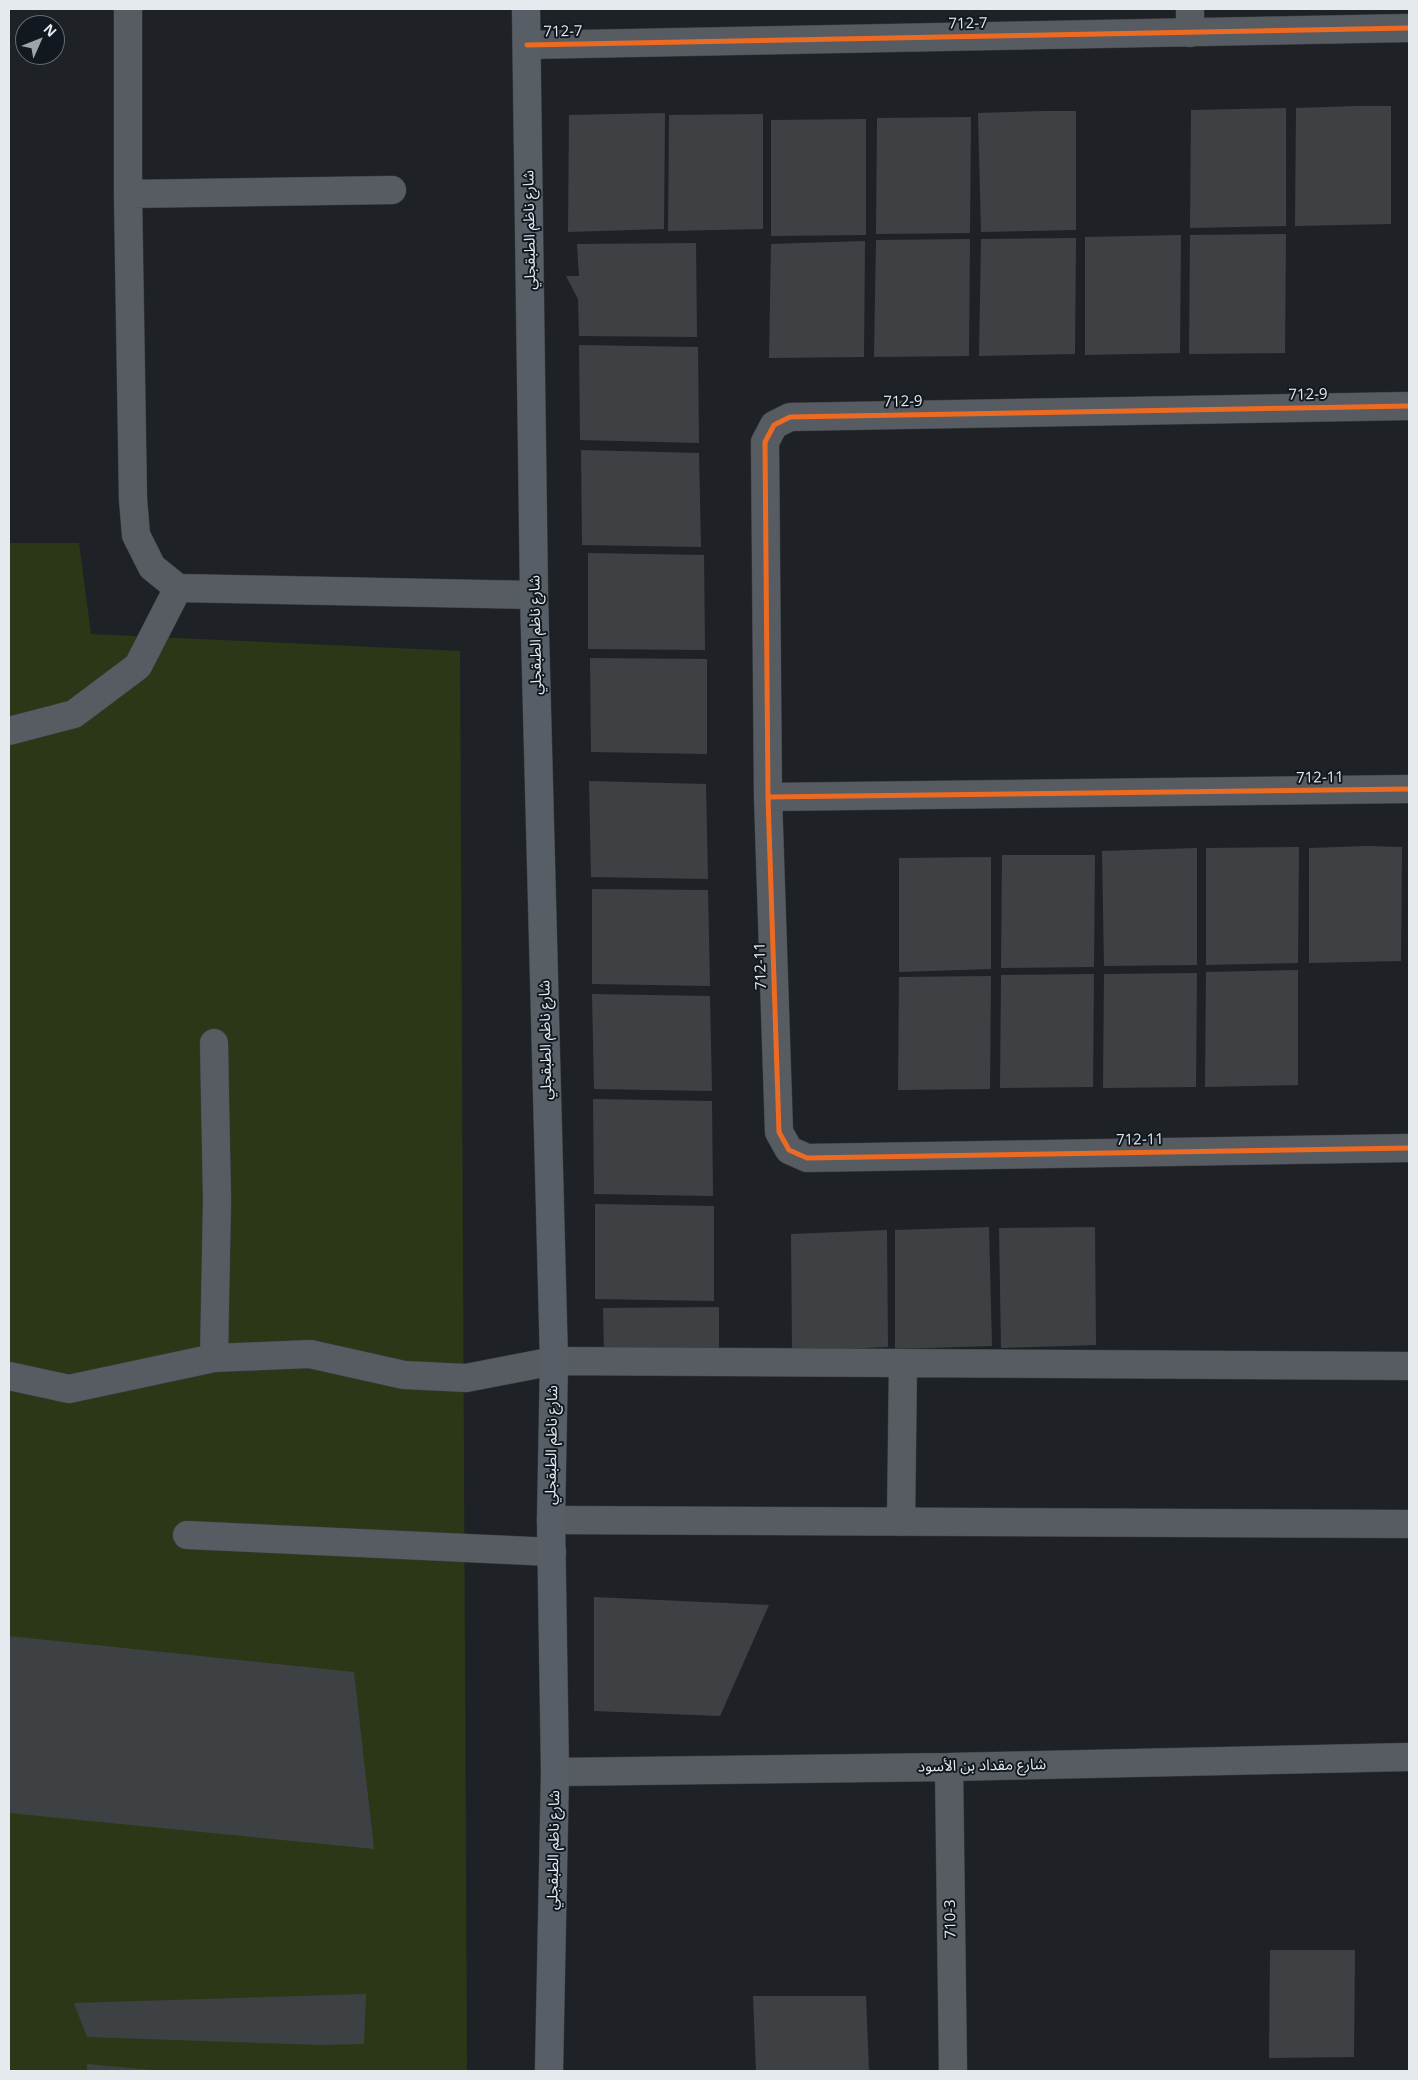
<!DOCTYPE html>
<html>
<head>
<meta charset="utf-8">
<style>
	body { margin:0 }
	#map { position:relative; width:1418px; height:2080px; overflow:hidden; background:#1e2226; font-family:"Open Sans",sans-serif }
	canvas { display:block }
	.frame { position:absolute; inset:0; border:10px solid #e5eaef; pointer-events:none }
	.north { position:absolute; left:15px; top:15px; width:50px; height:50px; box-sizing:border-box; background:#121820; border:1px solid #666c73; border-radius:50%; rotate:46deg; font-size:14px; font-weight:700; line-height:20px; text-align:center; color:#e5eaef }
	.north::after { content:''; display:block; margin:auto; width:18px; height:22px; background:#9fa4a9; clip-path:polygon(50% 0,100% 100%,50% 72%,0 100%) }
</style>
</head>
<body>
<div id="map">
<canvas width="1418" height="2080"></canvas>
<div class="frame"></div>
<div class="north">N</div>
</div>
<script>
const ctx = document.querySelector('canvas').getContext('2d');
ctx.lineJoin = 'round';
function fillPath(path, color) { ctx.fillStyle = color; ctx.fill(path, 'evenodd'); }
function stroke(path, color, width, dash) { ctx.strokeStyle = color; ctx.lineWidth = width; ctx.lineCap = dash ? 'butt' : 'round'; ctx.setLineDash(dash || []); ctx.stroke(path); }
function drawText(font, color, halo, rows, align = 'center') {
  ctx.font = font + ' "Open Sans","Noto Sans Arabic",sans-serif'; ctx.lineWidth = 4; ctx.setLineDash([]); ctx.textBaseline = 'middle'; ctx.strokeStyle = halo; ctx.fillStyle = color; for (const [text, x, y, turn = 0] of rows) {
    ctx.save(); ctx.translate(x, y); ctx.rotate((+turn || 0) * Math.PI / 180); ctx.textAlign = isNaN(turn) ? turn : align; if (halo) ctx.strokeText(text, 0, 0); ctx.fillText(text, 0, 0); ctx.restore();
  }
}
const green = new Path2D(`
	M9 543H79L91 634 460 651 467 2071H9Z`);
const building = new Path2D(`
	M1356 106H1391V224L1295 226 1296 108Z
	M1286 108V226L1190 228 1191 110Z
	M1041 111H1076V230L981 232 978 113Z
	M665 113 664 229 568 232 569 115Z
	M763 114V229L668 231 669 115Z
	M971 117 970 233 876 234 877 118Z
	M866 119V235L771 236V120Z
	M1286 234 1285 353 1189 354 1190 235Z
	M1181 235 1180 353 1085 355V237Z
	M1076 238 1075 354 979 356 981 239Z
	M970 239 969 356 874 357 876 240Z
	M865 241 864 357 769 358 771 244Z
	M696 243 697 337 579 336 578 299 566 276H579L577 244Z
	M579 345 698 347 699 443 580 440Z
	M581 450 699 453 701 547 582 545Z
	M588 553 704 555 705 650 588 649Z
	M590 658 707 659V754L591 752Z
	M589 781 706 784 708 879 591 877Z
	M1367 846 1402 847 1401 961 1309 963V848Z
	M1299 847 1298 963 1206 965V848Z
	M1197 848V965L1104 966 1102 851Z
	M1002 855H1095L1094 967 1001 968Z
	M991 857V969L899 972V858Z
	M592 889 708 890 710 986 592 984Z
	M1298 970V1085L1205 1087 1206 972Z
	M1197 973 1196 1087 1103 1088 1104 974Z
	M1094 974 1093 1087 1000 1088 1001 975Z
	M991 976 990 1089 898 1090 899 977Z
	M592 994 710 996 712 1091 594 1089Z
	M593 1099 712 1101 713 1196 594 1194Z
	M595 1204 714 1206V1301L595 1299Z
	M989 1227 992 1346 895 1349V1230Z
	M1095 1227 1096 1345 1001 1348 999 1228Z
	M887 1230 888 1347 792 1351 791 1234Z
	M719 1307V1354L604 1355 603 1308Z
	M594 1597 769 1605 720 1716 594 1711Z
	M9 1636 354 1672 374 1849 9 1813Z
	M1270 1950H1355L1354 2057 1269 2058Z
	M366 1994 364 2044 321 2045 87 2037 74 2003Z
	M753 1996H866L869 2071H756Z
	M87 2064 152 2070V2071H87Z`);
const minor = new Path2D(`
	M128 9V194L392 190
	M1190 9V33
	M527 45 1409 28
	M128 194 133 499 136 535 152 567 178 588 534 595
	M9 731 74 714 138 666 178 588
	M1409 789 768 797 779 1132 789 1150 807 1158 1409 1148
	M768 797 765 442 774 425 790 417 1409 406
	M214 1358 217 1200 214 1043
	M9 1376 69 1389 214 1358 310 1354 404 1375 466 1378 554 1361 1409 1366
	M551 1520 1409 1524
	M901 1522 903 1364
	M187 1535 552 1552
	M949 1767 953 2071
	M555 1772 949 1767 1409 1757`);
const major = new Path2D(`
	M526 9 534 595 554 1361 551 1520 555 1772 549 2071`);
const cycleway = new Path2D(`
	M527 45 1409 28
	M1409 789 768 797 779 1132 789 1150 807 1158 1409 1148
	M768 797 765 442 774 425 790 417 1409 406`);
const streetNames = [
	["712-7",968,24,-1],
	["712-7",563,32,-1],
	["شارع ناظم الطبقجلي",530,230,-91],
	["712-9",1308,395,-1],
	["712-9",903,402,-1],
	["شارع ناظم الطبقجلي",536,635,-91],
	["712-11",1320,778,-1],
	["712-11",761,966,-92],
	["شارع ناظم الطبقجلي",546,1040,-91],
	["712-11",1140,1140,-1],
	["شارع ناظم الطبقجلي",552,1445,-89],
	["شارع مقداد بن الأسود",982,1766,-1],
	["شارع ناظم الطبقجلي",554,1850,-89],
	["710-3",951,1919,-91]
];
fillPath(green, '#2c3718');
fillPath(building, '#3e4144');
stroke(minor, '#3b3e41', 29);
stroke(major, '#3b3e41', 29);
stroke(minor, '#575c62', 28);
stroke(major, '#575e65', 28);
stroke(cycleway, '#ed6a23', 5);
drawText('15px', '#e5eaef', '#121820', streetNames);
</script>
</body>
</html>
